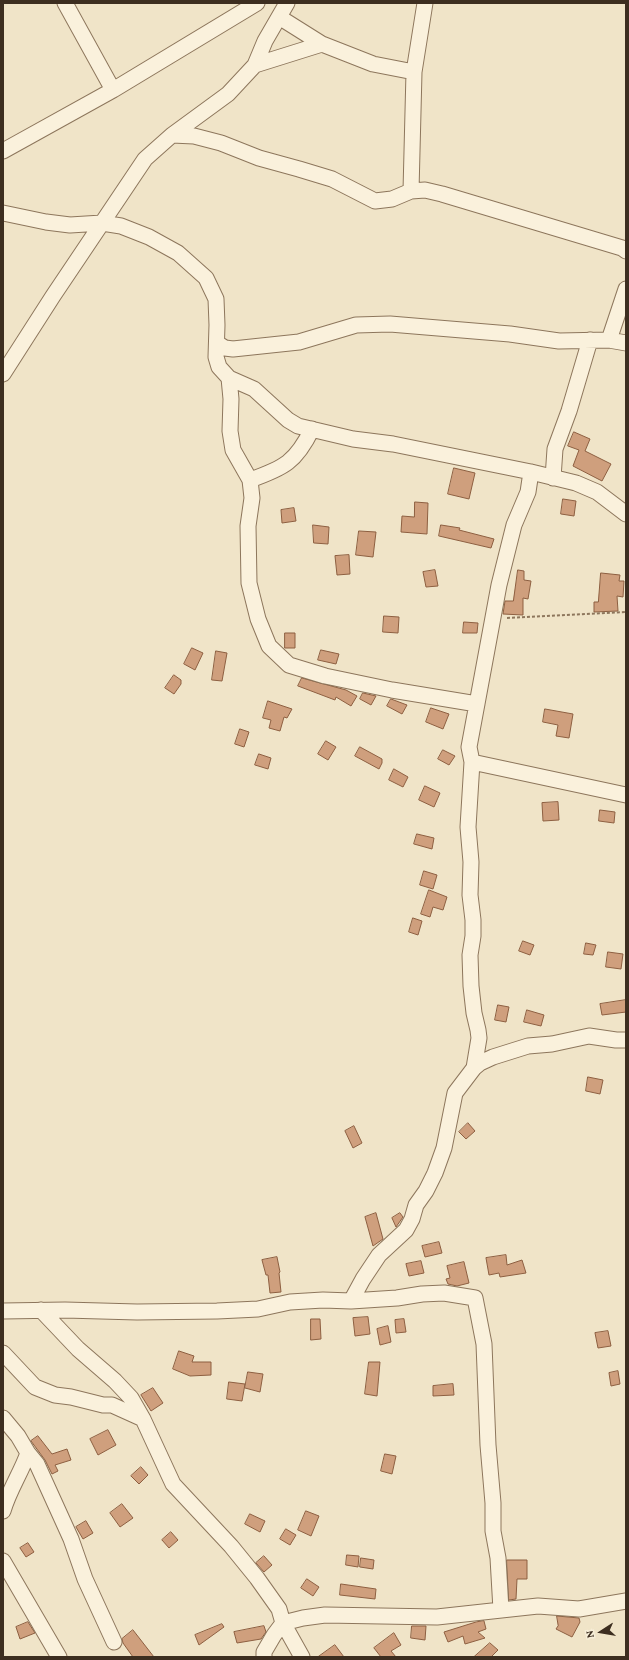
<!DOCTYPE html>
<html>
<head>
<meta charset="utf-8">
<style>
	body { margin:0 }
	#map { position:relative; width:629px; height:1660px; overflow:hidden; background:#f0e4c8; font-family:"Crimson Pro",serif }
	canvas { display:block }
	.frame { position:absolute; inset:0; border:4px solid #3d2e20; pointer-events:none }
	.north { position:absolute; left:581px; top:1612px; width:40px; height:40px; -webkit-text-stroke:3px #f7eed8; paint-order:stroke; rotate:258deg; font-size:11px; font-weight:700; line-height:16px; text-align:center; color:#3d2e20 }
	.north::after { content:''; display:block; margin:auto; width:14px; height:18px; background:#3d2e20; clip-path:polygon(50% 0,100% 100%,50% 72%,0 100%) }
</style>
</head>
<body>
<div id="map">
<canvas width="629" height="1660"></canvas>
<div class="frame"></div>
<div class="north">N</div>
</div>
<script>
const ctx = document.querySelector('canvas').getContext('2d');
ctx.lineJoin = 'round';
function fillPath(path, color) { ctx.fillStyle = color; ctx.fill(path, 'evenodd'); }
function stroke(path, color, width, dash) { ctx.strokeStyle = color; ctx.lineWidth = width; ctx.lineCap = dash ? 'butt' : 'round'; ctx.setLineDash(dash || []); ctx.stroke(path); }
const building = new Path2D(`
	M574 432 590 439 585 451 611 464 602 481 573 466 579 450 568 446Z
	M454 468 475 473 469 499 448 494Z
	M563 499 576 501 574 516 561 514Z
	M415 502 428 503 427 534 401 532 402 516 414 517Z
	M294 508 296 521 282 523 281 510Z
	M313 525 329 527 328 544 314 543Z
	M441 525 460 528 459 530 494 539 491 548 439 536Z
	M359 531 376 532 373 557 356 555Z
	M349 555 350 574 337 575 335 556Z
	M435 570 438 586 426 587 423 572Z
	M518 570 524 571V580L531 581 528 599 523 598V615L503 614 505 601H513Z
	M601 573 620 575 619 581H624L623 597 617 596 618 611 594 612V602H598Z
	M384 616 399 617 398 633 383 632Z
	M464 622 478 623 477 633H463Z
	M285 633H295V648H285Z
	M192 648 203 653 195 670 184 664Z
	M321 650 339 654 336 664 318 660Z
	M216 651 227 653 222 681 212 680Z
	M174 675 181 680V684L174 694 165 688Z
	M302 678 346 690 357 696 351 706 336 697 335 700 298 686Z
	M363 693 376 696 371 705 360 699Z
	M391 699 407 705 402 714 387 706Z
	M268 701 292 709 287 718 284 717 280 731 269 728 271 720 263 718Z
	M431 708 449 714 443 729 426 722Z
	M545 709 573 714 569 738 556 736 558 725 543 722Z
	M240 729 249 732 244 747 235 744Z
	M326 741 336 747 328 760 318 754Z
	M360 747 382 759V763L379 769 355 756Z
	M443 750 455 756 449 765 438 759Z
	M259 754 271 758 268 769 255 765Z
	M394 769 408 777 403 787 389 780Z
	M425 786 440 793 434 807 419 800Z
	M558 802 559 820 543 821 542 803Z
	M600 810 615 812 614 823 599 821Z
	M417 834 434 838 432 849 414 844Z
	M424 871 437 875 433 889 420 885Z
	M429 890 447 897 443 910 433 907 430 917 421 914Z
	M413 918 422 921 418 935 409 932Z
	M523 941 534 945 530 955 519 951Z
	M586 943 596 945 593 955 584 954Z
	M608 952 623 954 621 969 606 967Z
	M626 1000V1012L602 1015 600 1004Z
	M498 1005 509 1007 506 1022 495 1020Z
	M527 1010 544 1015 541 1026 524 1022Z
	M588 1077 603 1080 600 1094 586 1091Z
	M468 1123 475 1131 466 1139 459 1132Z
	M354 1126 362 1143 353 1148 345 1131Z
	M376 1213 383 1239 373 1246 365 1217Z
	M400 1213 403 1217 396 1227 392 1218Z
	M439 1242 442 1253 425 1257 422 1246Z
	M506 1255 507 1265 522 1260 526 1273 500 1277 499 1273 489 1275 486 1258Z
	M277 1257 280 1272 279 1273 281 1292 270 1293 268 1275H266L262 1260Z
	M421 1261 424 1273 409 1276 406 1264Z
	M464 1262 469 1283 457 1286 448 1284 446 1279 450 1278 447 1266Z
	M368 1317 370 1334 355 1336 353 1318Z
	M311 1319H320L321 1339 311 1340Z
	M404 1319 406 1332 396 1333 395 1320Z
	M388 1326 391 1342 380 1345 377 1329Z
	M608 1331 611 1346 598 1348 595 1333Z
	M179 1351 194 1356 192 1362H211V1375L190 1376 173 1369Z
	M369 1362H380L377 1396 365 1394Z
	M618 1371 620 1384 611 1386 609 1373Z
	M248 1372 263 1374 260 1392 245 1388Z
	M229 1382 245 1384 242 1401 227 1399Z
	M453 1384 454 1395 433 1396V1386Z
	M153 1388 163 1403 151 1411 141 1395Z
	M108 1430 116 1445 98 1455 90 1439Z
	M38 1436 52 1454 67 1449 71 1460 55 1465 58 1471 52 1474 45 1460 31 1441Z
	M385 1454 396 1456 392 1474 381 1471Z
	M141 1467 148 1475 139 1484 131 1476Z
	M122 1504 133 1518 120 1527 110 1513Z
	M306 1511 319 1516 311 1536 298 1530Z
	M250 1514 265 1521 260 1532 245 1524Z
	M86 1521 93 1533 83 1539 76 1527Z
	M286 1529 296 1535 290 1545 280 1539Z
	M171 1532 178 1540 169 1548 162 1540Z
	M28 1543 34 1552 26 1557 20 1548Z
	M347 1555 359 1556 358 1567 346 1565Z
	M264 1556 272 1565 264 1572 256 1563Z
	M361 1558 374 1560 373 1569 360 1567Z
	M507 1560H527V1579H517L516 1599 509 1600Z
	M307 1579 319 1587 313 1596 301 1588Z
	M341 1584 376 1589 375 1599 340 1595Z
	M557 1616 579 1618 580 1622 572 1637 556 1629 558 1626Z
	M484 1621 486 1629 478 1632 485 1638 465 1644 463 1636 448 1642 444 1632 476 1622Z
	M28 1622 35 1633 20 1639 16 1627Z
	M222 1624 224 1627 199 1645 195 1635Z
	M264 1626 266 1632 261 1639 237 1643 234 1632Z
	M412 1626H426L425 1640 411 1638Z
	M133 1630 154 1657H133L123 1643 122 1639Z
	M394 1633 401 1645 391 1651 396 1657H381L374 1648Z
	M490 1643 498 1650 491 1657H474Z
	M335 1645 344 1657H318Z`);
const path = new Path2D(`
	M507 618 626 612`);
const minor = new Path2D(`
	M65 3 113 90
	M279 17 322 44 373 64 414 72
	M255 65 322 44
	M172 135 194 136 221 143 259 158 299 169 332 179 375 201 392 199 411 191 425 190 442 194 622 248 626 251
	M3 151 113 90 257 3
	M411 191 414 72 425 3
	M3 213 46 222 70 225 102 223 121 226 149 237 178 253 206 278 216 299 217 325 216 357 219 367 229 378 254 389 288 420 298 426 353 439 393 444 531 472 576 483 597 492 626 514
	M609 340 626 289
	M217 343 225 348 233 349 299 342 356 325 390 324 510 334 559 341 609 340 626 343
	M3 374 53 296 145 159 172 135 228 94 255 65 265 41 287 3
	M229 378 231 399 230 431 233 450 250 480 252 498 248 526 249 583 258 619 269 646 289 665 325 676 392 690 477 704
	M553 478 555 449 569 411 590 340
	M250 480C284 468 296 462 312 429
	M472 762 626 795
	M474 1068 479 1038 478 1030 474 1013 471 986 470 955 473 936V920L470 895 471 862 468 827 472 762 469 747 499 585 514 525 528 492 531 472
	M351 1301 363 1279 379 1255 406 1230 412 1219 416 1205 426 1191 435 1173 444 1148 455 1093 474 1068 480 1063 493 1057 528 1046 552 1044 589 1036 616 1040H626
	M41 1310 78 1349 115 1381 131 1398 143 1419 173 1484 231 1546 257 1578 279 1609 283 1623 302 1657
	M3 1311 65 1310 137 1312 217 1311 258 1309 290 1302 323 1300 351 1301 397 1298 422 1294 444 1293 475 1298 484 1344 488 1445 493 1503V1531L498 1558 501 1610
	M3 1353 35 1387 55 1395 71 1397 103 1405H112L143 1419
	M3 1418 18 1436 28 1453 37 1464 71 1539 85 1579 114 1642
	M3 1511C9 1490 21 1473 28 1453
	M3 1561 59 1657
	M264 1657V1652L274 1635 283 1623 303 1618 325 1615 437 1617 538 1606 579 1609 626 1601`);
fillPath(building, '#cf9f7d');
stroke(building, '#8d5f41', 1);
stroke(minor, '#8d765c', 17);
stroke(path, '#8d765c', 2, [3, 2]);
stroke(minor, '#faf1dc', 15);
</script>
</body>
</html>
